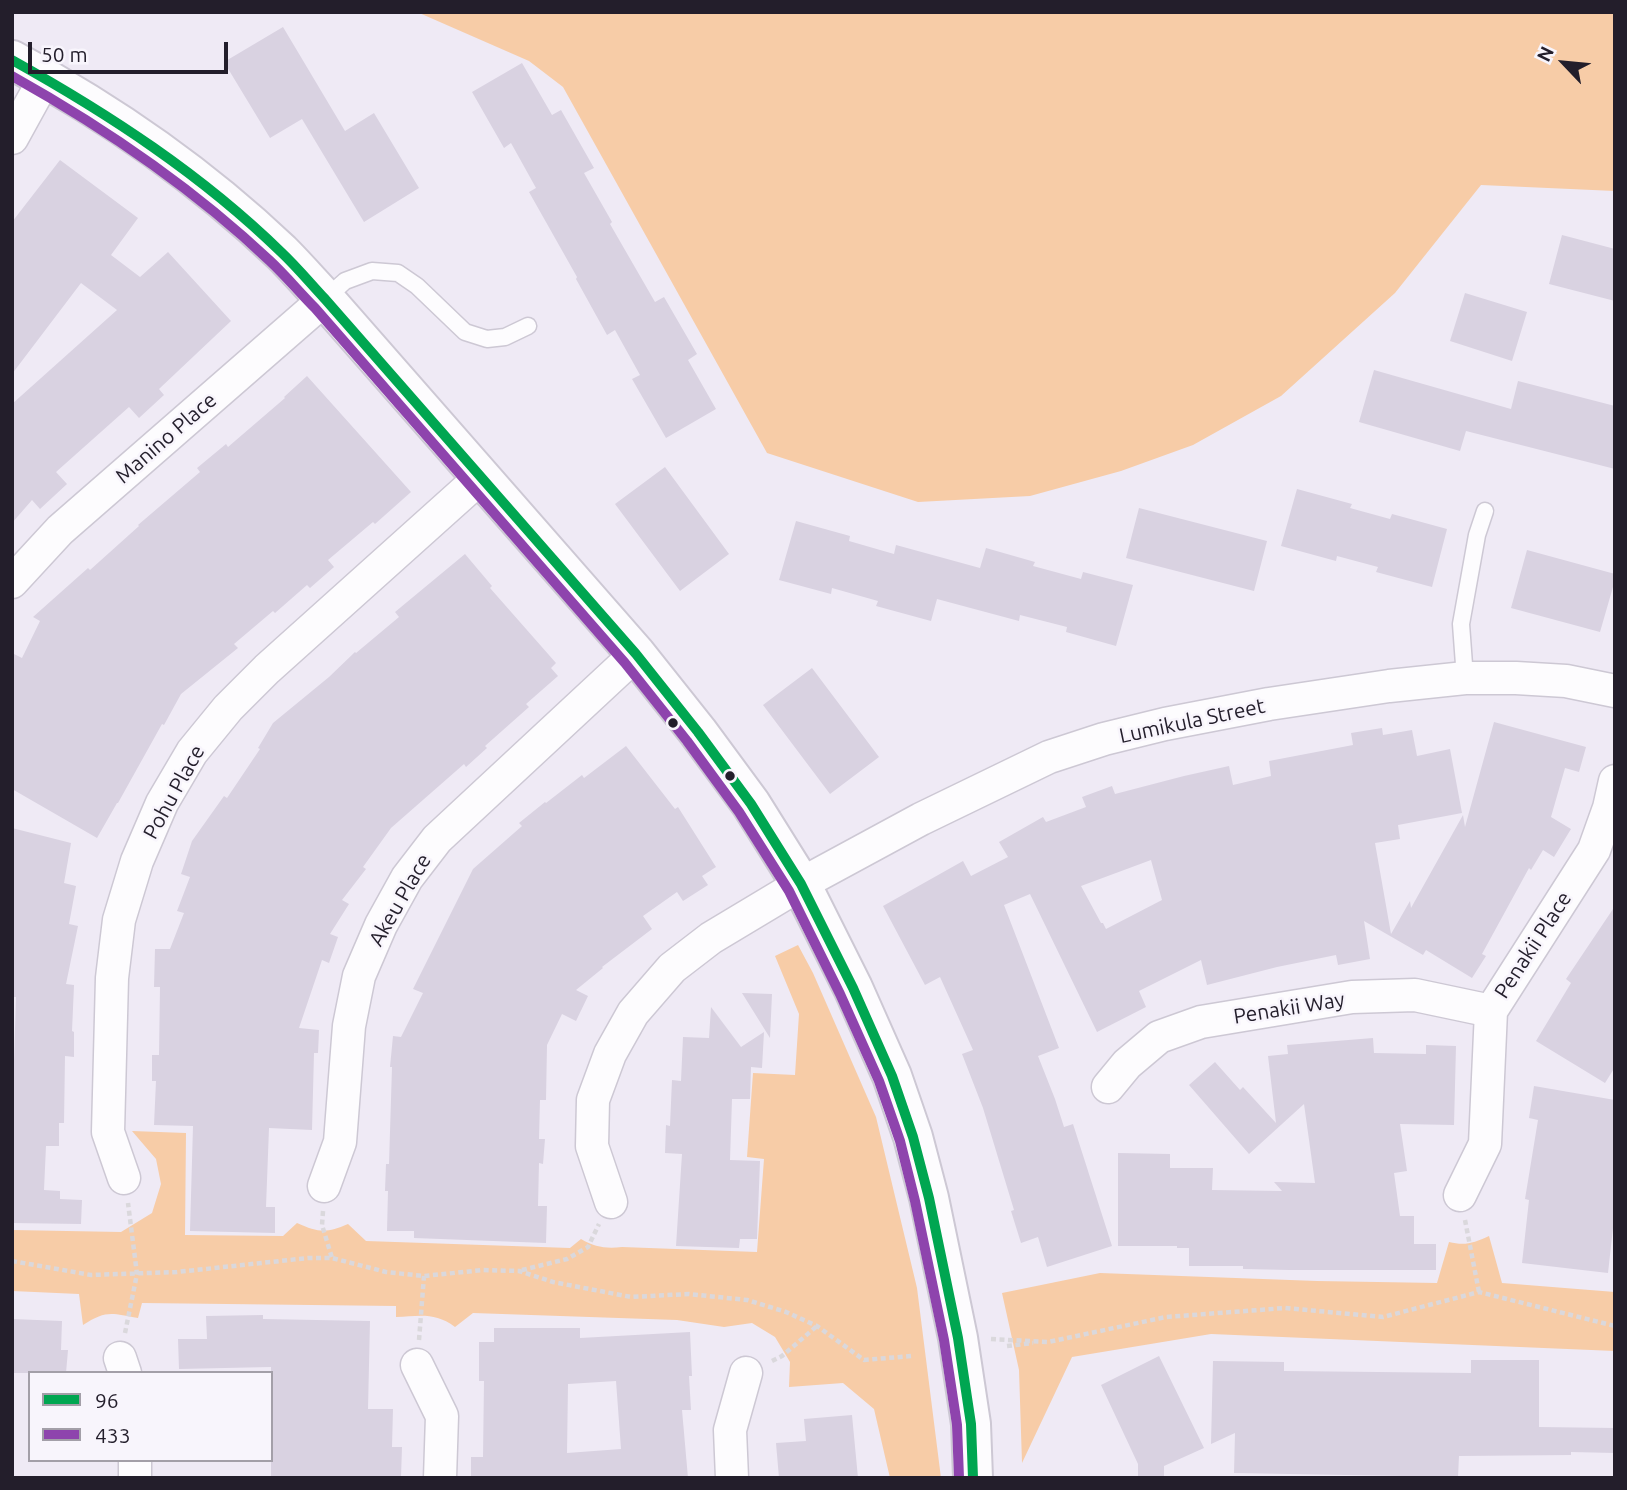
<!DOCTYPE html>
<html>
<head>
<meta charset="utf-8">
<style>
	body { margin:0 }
	#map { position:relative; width:1627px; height:1490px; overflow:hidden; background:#efeaf5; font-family:Ubuntu,sans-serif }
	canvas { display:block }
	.frame { position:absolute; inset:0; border:14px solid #231e2b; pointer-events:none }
	.legend { position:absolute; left:28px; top:1371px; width:245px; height:91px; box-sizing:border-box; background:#f8f5fc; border:2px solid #a39fa8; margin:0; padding:9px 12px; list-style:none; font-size:21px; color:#231e2b }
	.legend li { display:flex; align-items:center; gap:14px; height:35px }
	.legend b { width:35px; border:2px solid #a39fa8 }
	.north { position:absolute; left:1529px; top:28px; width:70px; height:70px; -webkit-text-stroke:5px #f8f5fc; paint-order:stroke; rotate:296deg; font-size:19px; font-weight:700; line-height:28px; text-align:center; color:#231e2b }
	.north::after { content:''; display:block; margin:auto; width:24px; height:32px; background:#231e2b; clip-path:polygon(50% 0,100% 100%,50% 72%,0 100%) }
	.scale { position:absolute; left:28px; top:42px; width:200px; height:32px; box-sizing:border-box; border:4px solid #231e2b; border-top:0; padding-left:9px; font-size:21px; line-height:24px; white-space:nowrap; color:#231e2b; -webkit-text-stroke:5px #f8f5fc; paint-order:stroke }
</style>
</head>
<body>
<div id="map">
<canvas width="1627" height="1490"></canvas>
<div class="frame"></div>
<ul class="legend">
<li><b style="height:9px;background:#00a651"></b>96</li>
<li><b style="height:9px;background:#8e44ad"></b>433</li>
</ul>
<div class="north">N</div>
<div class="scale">50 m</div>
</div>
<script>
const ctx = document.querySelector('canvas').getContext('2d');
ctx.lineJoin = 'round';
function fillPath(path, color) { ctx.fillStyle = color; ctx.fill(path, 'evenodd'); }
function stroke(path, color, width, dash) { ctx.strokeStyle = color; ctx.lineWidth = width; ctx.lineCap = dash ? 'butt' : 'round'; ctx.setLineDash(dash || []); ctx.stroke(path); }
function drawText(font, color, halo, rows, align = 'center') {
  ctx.font = font + ' Ubuntu,sans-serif'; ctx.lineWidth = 5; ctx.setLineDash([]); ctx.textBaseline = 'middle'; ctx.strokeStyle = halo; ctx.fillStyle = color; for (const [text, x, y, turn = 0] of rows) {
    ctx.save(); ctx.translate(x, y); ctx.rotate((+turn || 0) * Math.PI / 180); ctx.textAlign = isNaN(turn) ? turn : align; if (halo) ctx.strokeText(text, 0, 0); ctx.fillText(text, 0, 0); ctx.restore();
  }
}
const green = new Path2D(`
	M417 12H1615V191L1481 185 1395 293 1281 396 1193 445 1121 471 1030 496 918 502 767 453 563 87 529 61Z
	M798 945 813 973 876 1117 917 1288 941 1478H890L874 1409 843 1383 789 1387 790 1362 775 1337 752 1323 724 1327 677 1320 473 1313 455 1327C435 1312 420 1316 396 1317V1306L142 1303 138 1318C111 1313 106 1310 83 1325L79 1294 12 1291V1230L121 1232 152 1213 161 1184 156 1159 132 1131 186 1133 185 1235 283 1236 297 1223C319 1233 327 1233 348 1224L366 1241 570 1248 581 1239C595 1247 606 1249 622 1247L757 1252 764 1159 747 1157 753 1073 795 1075 799 1014 775 956Z
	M1489 1236 1502 1283 1615 1292V1351L1211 1334 1072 1357 1022 1463 1019 1370 1002 1293 1100 1273 1317 1281 1437 1283 1449 1242C1465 1246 1474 1243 1489 1236Z`);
const building = new Path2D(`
	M283 27 345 131 374 113 419 188 364 222 302 119 270 138 224 62Z
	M522 63 552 115 561 110 594 168 584 173 612 222 610 224 655 302 664 297 697 354 688 360 716 409 666 438 632 379 640 375 615 330 607 335 576 279 577 277 529 192 536 188 511 143 504 148 472 92Z
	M60 160 138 218 111 255 140 277 168 252 231 321 159 389 164 395 139 418 129 407 56 472 67 484 40 509 32 500 12 523V404L117 310 81 283 12 374V222Z
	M1562 235 1615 249V301L1549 284Z
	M1465 293 1527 312 1512 361 1450 341Z
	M1374 370 1511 409 1518 381 1615 406V469L1466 431 1460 451 1359 422Z
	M307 376 411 492 375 524 373 522 328 560 334 567 310 588 307 585 275 613 273 611 234 644 238 648 181 694 164 725 162 724 118 803H117L97 838 12 789V653L22 658 40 621 33 617 88 568 90 570 139 526 138 525 200 472 197 468 226 444 228 447 285 398 284 397Z
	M665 467 729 554 680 591 615 504Z
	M1297 489 1352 504 1350 508 1390 519 1392 514 1447 529 1432 587 1376 572 1378 567 1337 556 1336 561 1281 546Z
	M1139 508 1267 541 1254 591 1126 558Z
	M796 521 850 536 849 541 894 554 896 545 980 568 986 548 1035 562 1033 566 1081 579 1083 572 1133 585 1116 646 1066 632 1067 627 1020 615 1019 621 937 599 931 621 876 606 878 601 832 588 831 594 779 580Z
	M1527 550 1615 574V580L1600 632 1511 608Z
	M465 554 492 586 490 588 556 663 551 668 558 676 526 704 529 707 485 746 487 748 466 767 464 764 391 828 363 867 366 869 342 900 349 904 330 934 338 937 329 963 322 960 299 1028 319 1030 318 1053H314L312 1130 269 1128 266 1207H275V1233L190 1231 193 1126 154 1125 156 1081H152V1055H159L160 987H154L155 949H170L184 913 177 911 190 877 181 874 192 841 224 796 227 798 260 749 258 748 273 723 329 677 355 652 356 653 399 617 395 612Z
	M812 668 879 757 830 794 763 705Z
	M1494 722 1586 747 1579 772 1565 768 1551 817 1571 829 1554 857 1543 850 1531 870 1529 868 1482 954 1486 956 1472 978 1426 950 1423 955 1364 921 1370 959 1338 965 1336 955 1277 967 1207 985 1201 960 1139 991 1146 1007 1097 1032 1030 894 1004 905 1059 1048 1038 1056 1055 1099 1064 1127 1073 1124 1112 1246 1047 1267 1038 1237 1021 1243 1011 1211 1014 1210 983 1108 962 1054 973 1050 940 977 925 985 883 906 963 861 971 876 1008 857 999 842 1043 817 1046 822 1086 807 1082 797 1112 786 1115 794 1184 776 1229 766 1233 785 1271 776 1269 761 1353 745 1351 733 1382 728 1383 735 1412 730 1417 756 1450 749 1462 813 1398 825 1400 839 1375 843 1391 934 1410 901 1411 908 1463 815 1465 827ZM1151 860 1162 900 1106 929 1103 923H1101L1081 886Z
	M626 746 675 809 678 807 716 867 702 876 708 885 683 901 677 892 643 916 652 929 602 967 603 968 576 990 588 996 576 1021 562 1014 547 1045 546 1100H540L539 1139H545L543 1164 539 1163 538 1206H547L546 1243 414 1238V1231H387L388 1191H385L386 1164H389L392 1067H390L393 1036 401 1037 423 993 413 989 473 869 522 826 519 823 545 802 546 803 582 775 584 778Z
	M12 828 71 843 64 883 76 886 69 924 78 926 66 984 74 985 72 1031 74 1032V1057L65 1056 64 1123H59V1146H46L44 1190 60 1191V1199L82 1200 81 1224 12 1223V1061H14L16 997H12Z
	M1615 906V1067L1605 1083 1536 1041 1571 983 1566 979Z
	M742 993 772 994 770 1038Z
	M711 1007 741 1047 764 1032 762 1068 751 1067 750 1099H732L730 1160 760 1161 757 1239H740L739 1248 676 1246 682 1154 665 1153 666 1125 670 1126 672 1080 681 1081 683 1037 709 1038Z
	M1373 1038 1374 1053 1426 1054V1045L1456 1046 1454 1125 1400 1124 1407 1171 1394 1173 1400 1216H1414V1244H1436V1270H1289L1243 1269V1266H1189V1248H1177V1246H1118V1153L1170 1154V1168H1213L1212 1190 1282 1191 1274 1182 1315 1183 1304 1104 1249 1154 1189 1085 1215 1062 1240 1090 1243 1087 1276 1123 1268 1056 1288 1054 1287 1045Z
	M1534 1086 1615 1100V1210L1608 1273 1522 1263 1529 1200 1525 1199 1538 1120 1529 1118Z
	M263 1315V1319L370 1321 368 1409H393L392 1447H402L401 1477 271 1478V1367L179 1369 178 1339H207L206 1316Z
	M12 1319 62 1321 61 1350H68L66 1373H12Z
	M494 1328H580V1338L690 1332 692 1376H689L691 1410H682L688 1478H471V1457H483L484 1381H479V1342H494ZM616 1381 621 1449 567 1453 568 1384Z
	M1159 1356 1204 1448 1164 1466V1478H1138V1464L1101 1385Z
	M1471 1360H1539V1427L1615 1428V1453L1571 1452V1455L1459 1456 1458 1477 1234 1473 1235 1433 1211 1444 1213 1361 1284 1362V1371L1471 1373Z
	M852 1415 858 1478H779L776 1443 806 1441 804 1419Z`);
const path = new Path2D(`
	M323 1211 322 1225 332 1258
	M1465 1220 1479 1292
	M12 1261 91 1275 177 1272 308 1258H332L386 1272 424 1276 483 1270 519 1271 553 1282 631 1297 689 1294 747 1300 786 1312 817 1326 864 1360 911 1356
	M522 1270 567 1259 588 1247 599 1224
	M125 1333 137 1274 128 1203
	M991 1339 1048 1342 1166 1317 1285 1308 1383 1317 1479 1292 1615 1326
	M419 1340 424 1276
	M1007 1346 1033 1343
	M772 1361 782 1356 817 1326`);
const lane = new Path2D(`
	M325 299 345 281 372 271 398 273 417 286 465 332 487 339 505 337 528 326
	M1465 678 1461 624 1477 535 1485 511`);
const street = new Path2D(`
	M12 138 45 78
	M12 582 60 530 325 299
	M1108 1087 1127 1064 1159 1037 1201 1022 1352 997 1415 995 1491 1011
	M124 1178 108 1132 112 978 119 920 137 861 162 803 192 752 228 708 267 669 481 477
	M324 1186 340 1142 349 1026 359 976 381 925 407 878 437 839 636 654
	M1460 1195 1485 1144 1491 1011 1594 850 1609 808 1615 781
	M611 1202 592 1146 593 1100 610 1054 633 1013 672 968 711 938 801 884 921 819 1049 757 1104 739 1165 724 1269 704 1389 686 1465 678H1516L1566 681 1615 691
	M120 1358 125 1373
	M417 1365 442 1416 440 1478
	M135 1460V1478
	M732 1478 730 1430 746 1373`);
const secondary = new Path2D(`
	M12 60C109 112 201 176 281 252 296 267 310 283 325 299L636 654 698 732 751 804 801 884 853 988 892 1076 913 1137 929 1198 958 1338 971 1424 973 1478`);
const bus1 = new Path2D(`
	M12 60C109 114 202 175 281 252 297 267 310 283 325 299L636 654 698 732 751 804 801 884 853 988 892 1076 913 1137 929 1198 958 1338 971 1424 973 1478`);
const bus2 = new Path2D(`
	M12 76C105 128 193 188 270 261 286 276 300 293 315 308L625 663 687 741 739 812 789 891 840 994 879 1081 900 1141 915 1201 944 1340 957 1425 959 1478`);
const markers = [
	[673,723,6,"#231e2b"],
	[730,776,6,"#231e2b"]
];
const streetNames = [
	["Manino Place",166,438,-41],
	["Lumikula Street",1192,721,-12],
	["Pohu Place",174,792,-61],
	["Akeu Place",400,900,-60],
	["Penakii Place",1533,945,-57],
	["Penakii Way",1289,1008,-9]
];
fillPath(green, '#f7cca7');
fillPath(building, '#d9d2e1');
stroke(lane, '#cdc8d4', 19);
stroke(street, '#cdc8d4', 35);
stroke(secondary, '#cdc8d4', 42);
stroke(path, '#dad8dc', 4.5, [5, 3.5]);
stroke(lane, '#fdfcfe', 16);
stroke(street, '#fdfcfe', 32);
stroke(secondary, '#fdfcfe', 38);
stroke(bus1, '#00a651', 10);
stroke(bus2, '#8e44ad', 10);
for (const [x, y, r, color] of markers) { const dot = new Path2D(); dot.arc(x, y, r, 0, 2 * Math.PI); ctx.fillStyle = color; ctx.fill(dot); stroke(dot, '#f8f5fc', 2.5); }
drawText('21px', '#231e2b', '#f8f5fc', streetNames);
</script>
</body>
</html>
